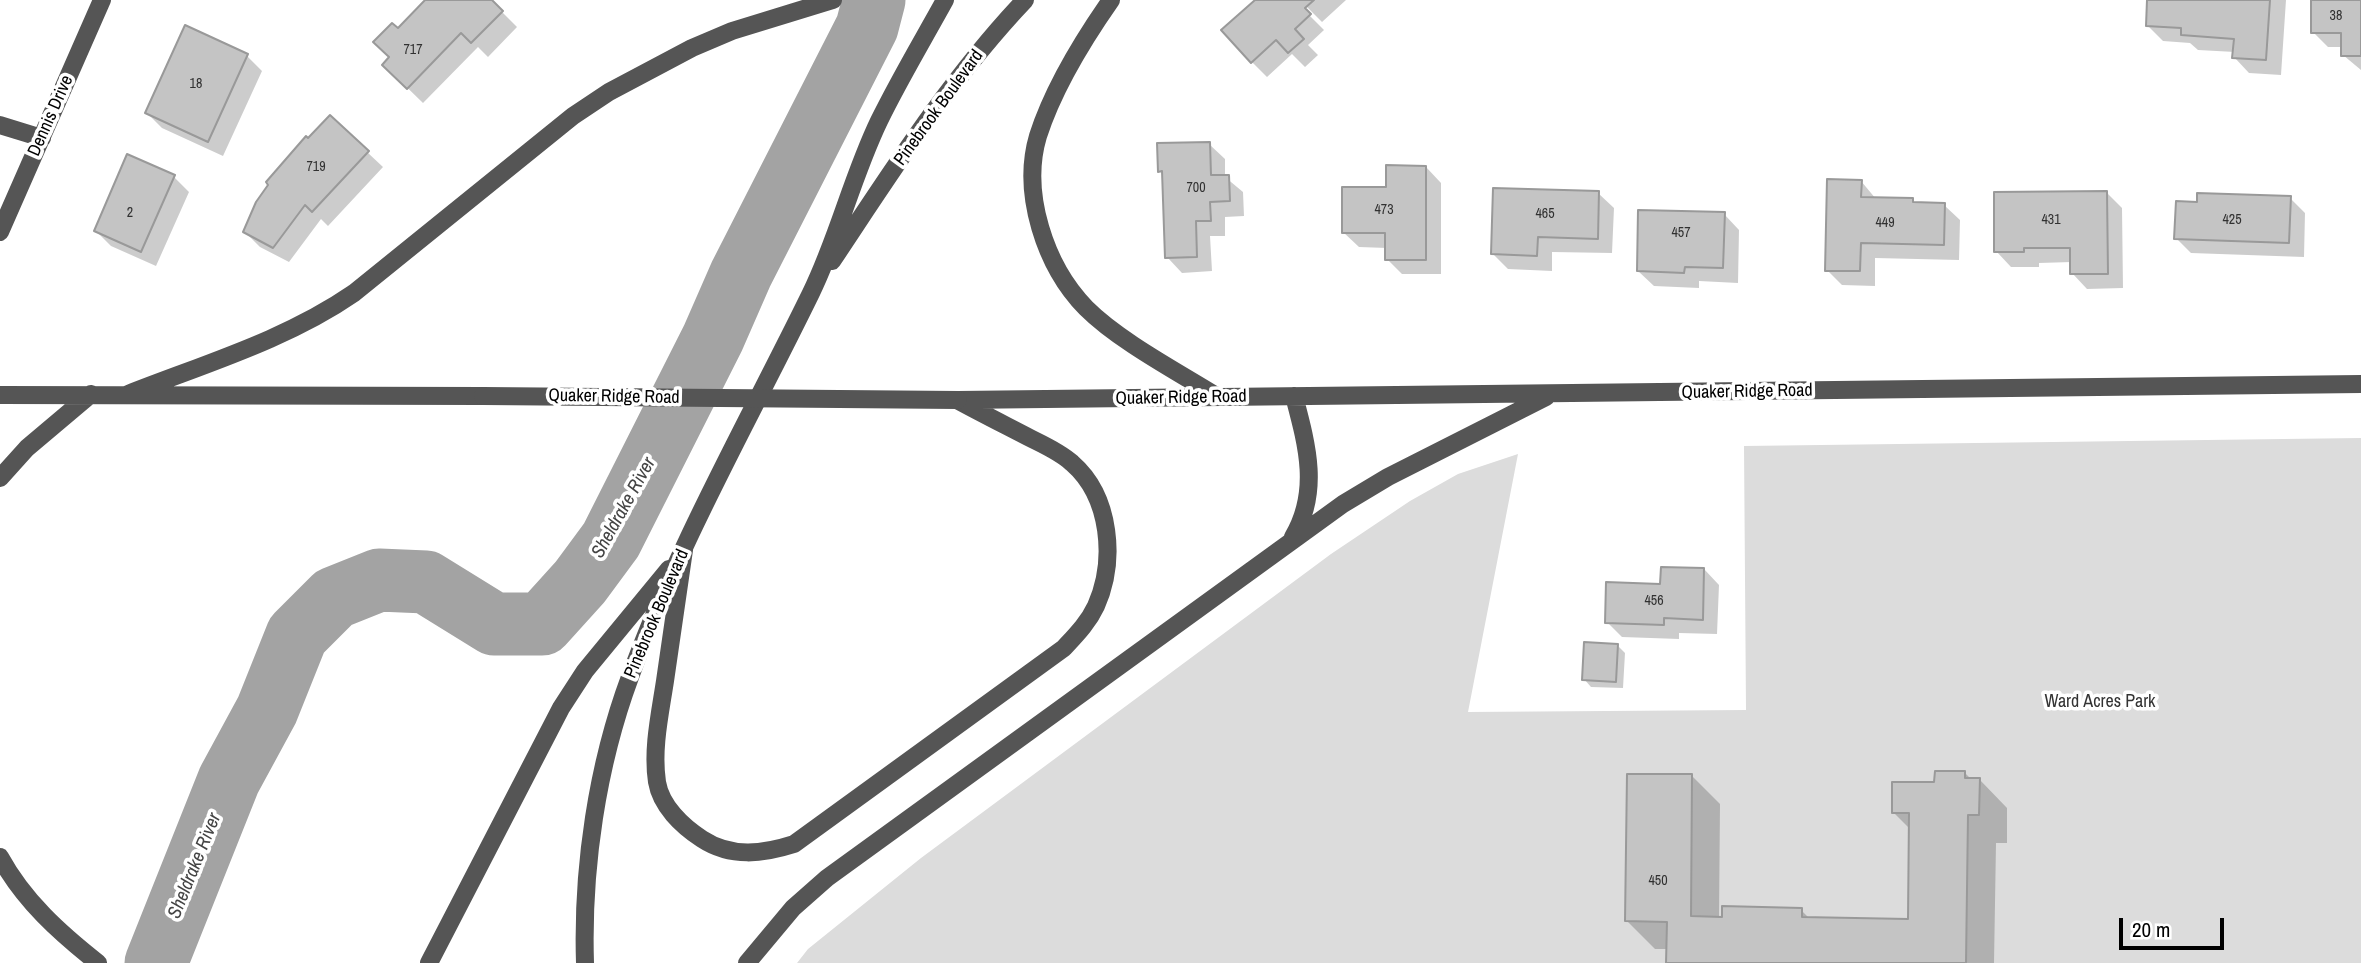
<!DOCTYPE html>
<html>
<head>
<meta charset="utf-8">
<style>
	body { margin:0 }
	#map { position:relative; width:2361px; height:963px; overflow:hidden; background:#fff; font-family:"Archivo Narrow",sans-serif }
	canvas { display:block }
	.scale { position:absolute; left:2119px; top:918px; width:105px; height:32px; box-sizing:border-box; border:4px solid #000; border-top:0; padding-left:9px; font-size:21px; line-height:24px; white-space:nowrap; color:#000; -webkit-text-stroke:5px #fff; paint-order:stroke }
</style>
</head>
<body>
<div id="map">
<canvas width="2361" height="963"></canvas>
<div class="scale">20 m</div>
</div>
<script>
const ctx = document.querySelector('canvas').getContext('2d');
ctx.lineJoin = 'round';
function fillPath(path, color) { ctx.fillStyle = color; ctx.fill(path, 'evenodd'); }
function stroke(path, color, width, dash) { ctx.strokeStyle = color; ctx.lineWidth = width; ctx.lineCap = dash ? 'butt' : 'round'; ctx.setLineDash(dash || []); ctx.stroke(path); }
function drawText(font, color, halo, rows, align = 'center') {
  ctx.font = font + ' "Archivo Narrow",sans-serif'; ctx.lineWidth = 7; ctx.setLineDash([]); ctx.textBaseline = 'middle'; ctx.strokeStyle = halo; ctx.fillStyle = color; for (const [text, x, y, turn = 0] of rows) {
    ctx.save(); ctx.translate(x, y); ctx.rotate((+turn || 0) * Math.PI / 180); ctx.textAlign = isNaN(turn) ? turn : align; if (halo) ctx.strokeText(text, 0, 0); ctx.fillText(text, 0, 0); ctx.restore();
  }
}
const green = new Path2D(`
	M2361 438V963H797L808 949 921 858 1331 554 1410 501 1458 474 1518 454 1468 712 1746 710 1744 446Z`);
const shadow = new Path2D(`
	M428 0H490L517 27 488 57 478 47 423 103 384 65 391 57 398 31Z
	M1257 0H1346L1322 22 1306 6 1303 9 1324 30 1308 45 1318 55 1305 67 1292 54 1267 77 1252 62Z
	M2149 0H2286L2281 75 2249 73 2234 57 2235 52 2198 50 2190 43 2163 41 2147 25Z
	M2313 0H2361V70L2343 55V47H2328L2313 32Z
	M247 56 262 71 223 156 162 128 147 113Z
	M308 141 367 152 383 167 328 226 321 219 289 262 260 247 245 232Z
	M1209 144 1225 159V177L1243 192 1244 216 1225 217V236H1210L1212 271 1182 273 1167 257 1164 175 1160 171Z
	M1426 167 1441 183V274H1402L1387 259V248L1359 247 1343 232 1388 189Z
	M174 177 189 192 156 266 111 246 96 231Z
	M1861 181 1876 199 1912 200 1917 204 1944 205 1960 220 1959 260 1875 258V286L1842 285 1827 270Z
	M2106 192 2122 208 2123 288 2087 289 2072 273V262L2039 263V267H2011L1996 251Z
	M1598 193 1614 208 1612 253 1552 252V271L1508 269 1493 254Z
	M2290 198 2305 213 2304 257 2191 253 2176 238 2199 204Z
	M1724 214 1739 230 1738 283 1699 281V288L1654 286 1638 271Z
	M1704 569 1719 585 1717 634 1679 633V639L1622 637 1607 622 1662 585Z
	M1617 645 1625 653 1623 688 1591 687 1584 679Z
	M1965 773 1971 779H1979L2007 808V843H1996L1994 963H1668V949H1655L1627 921 1692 776 1720 804 1719 918 1801 910 1810 919 1910 921 1911 830 1893 812 1936 784Z`);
const river = new Path2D(`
	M156 963 229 780 267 710 297 635 334 598 379 580 426 582 494 624H542L580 582 611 540 713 338 741 274 867 27 874 0`);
const building = new Path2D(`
	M425 0H492L503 11 471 43 461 33 407 89 382 65 389 57 373 42 392 23 398 28Z
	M1255 0H1314L1305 8 1311 14 1295 29 1304 39 1288 53 1276 40 1251 63 1221 30Z
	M2147 0H2270L2266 60 2232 58 2234 39 2181 35V28L2146 26Z
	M2311 0H2361V56H2341V33H2311Z
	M185 25 248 54 208 142 145 113Z
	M330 115 369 151 312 212 305 205 273 248 243 232 256 202 268 185 266 182 306 136 308 138Z
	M1210 142 1211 175H1229L1230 201 1210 202 1211 221H1196L1197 257 1165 258 1162 171 1158 172 1157 143Z
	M127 154 175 175 141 252 94 231Z
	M1386 165 1426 166V260H1385V233H1342V187H1386Z
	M1827 179 1862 180 1861 197 1913 198V202L1945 203 1944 245 1861 243 1860 271H1825Z
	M1493 188 1599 191 1598 239 1538 237 1537 256 1491 254Z
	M2107 191 2108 274H2070V248H2024V252H1994V192Z
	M2197 193 2291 196 2289 243 2174 239 2176 201 2197 202Z
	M1638 210 1725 212 1723 268 1685 267 1684 273 1637 271Z
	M1661 567 1704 568 1703 620 1664 618V625L1605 623 1606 582 1660 584Z
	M1584 642 1618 644 1616 682 1582 680Z
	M1935 771H1965V778H1980L1979 815H1968L1966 963H1666L1667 922 1625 921 1627 774H1692L1691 916 1722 917V906L1802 908V917L1908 919 1909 813H1892V782H1934Z`);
const minor = new Path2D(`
	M1111 0C1083 40 1053 89 1038 136 1021 193 1045 266 1086 308 1119 341 1178 372 1218 397
	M0 125 42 138
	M0 232 102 0
	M832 261C892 171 950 79 1025 0
	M128 394C204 364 286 340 354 293L573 116 609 92 692 48 732 31 833 0
	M0 395 483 396
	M958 400 2361 384
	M0 478 27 448 91 394
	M1293 537C1320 491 1307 445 1294 396
	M684 550C678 594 671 637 665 681 660 714 652 749 657 782 661 806 682 826 702 839 731 858 763 854 794 844L1064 648C1076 635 1088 623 1096 606 1116 561 1111 497 1072 463 1060 452 1044 445 1030 438 1007 426 983 414 959 401
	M0 857C24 901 60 933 98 963
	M429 963 561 708 585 671 669 569
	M585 963C582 868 597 766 630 677 678 544 749 420 811 293 838 238 852 177 879 121 899 80 923 40 945 0
	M747 963 793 908 827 878 1343 504 1388 477 1546 397`);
const minorBridge = new Path2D(`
	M483 396 958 400`);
const numberNames = [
	["38",2336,16],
	["717",413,50],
	["18",196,84],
	["719",316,167],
	["700",1196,188],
	["473",1384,210],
	["2",130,213],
	["465",1545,214],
	["431",2051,220],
	["425",2232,220],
	["449",1885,223],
	["457",1681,233],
	["456",1654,601],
	["450",1658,881]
];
const streetNames = [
	["Pinebrook Boulevard",939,108,-54],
	["Dennis Drive",51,116,-66],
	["Quaker Ridge Road",1747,392,-1],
	["Quaker Ridge Road",614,397,1],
	["Quaker Ridge Road",1181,398,-1],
	["Pinebrook Boulevard",657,614,-67]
];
const parkNames = [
	["Ward Acres Park",2100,702]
];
const waterNames = [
	["Sheldrake River",624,508,-61],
	["Sheldrake River",195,866,-68]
];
fillPath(green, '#dcdcdc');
fillPath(shadow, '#0003');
stroke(river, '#a3a3a3', 63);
fillPath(building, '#c4c4c4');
stroke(building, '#999', 2);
stroke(minor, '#555', 18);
stroke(minorBridge, '#555', 18);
drawText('14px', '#313131', null, numberNames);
drawText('18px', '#000', '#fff', streetNames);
drawText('18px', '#333', '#fff', parkNames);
drawText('italic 19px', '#444', '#fff', waterNames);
</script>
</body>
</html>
